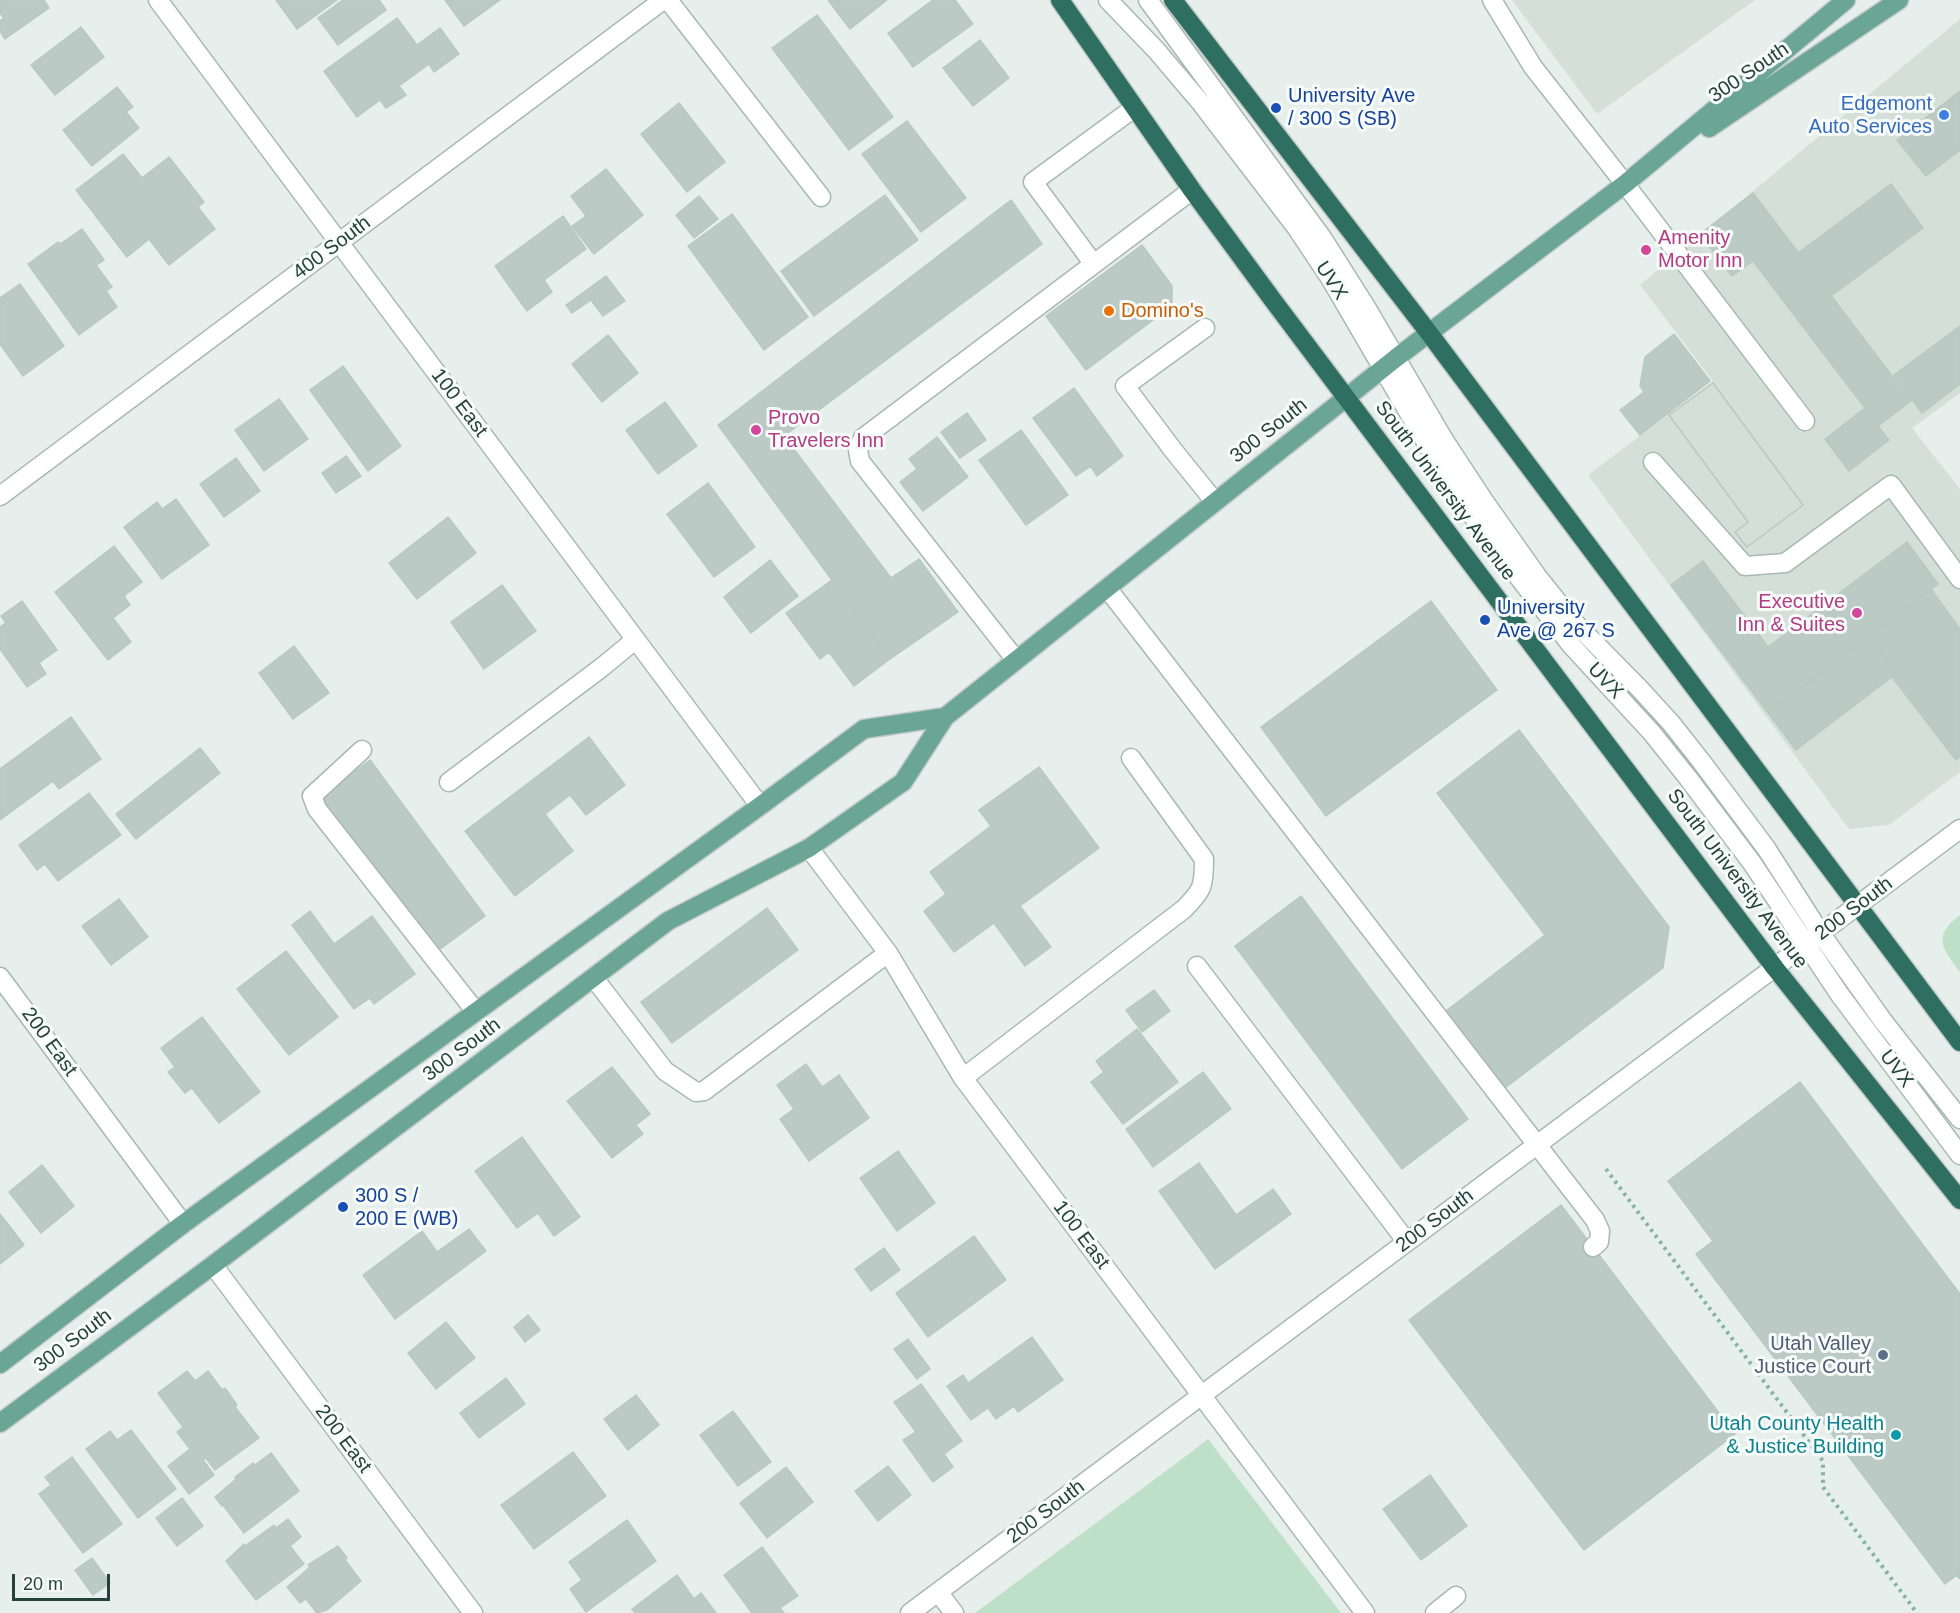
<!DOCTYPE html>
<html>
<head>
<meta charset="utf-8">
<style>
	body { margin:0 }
	#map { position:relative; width:1960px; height:1613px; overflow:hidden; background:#e6efeb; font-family:Arial,sans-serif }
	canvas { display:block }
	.scale { position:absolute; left:12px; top:1574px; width:98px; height:27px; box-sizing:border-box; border:3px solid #24423a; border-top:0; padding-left:8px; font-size:18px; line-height:21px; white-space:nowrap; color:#24423a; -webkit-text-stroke:4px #f7fbf9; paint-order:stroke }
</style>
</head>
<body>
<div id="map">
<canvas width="1960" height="1613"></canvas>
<div class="scale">20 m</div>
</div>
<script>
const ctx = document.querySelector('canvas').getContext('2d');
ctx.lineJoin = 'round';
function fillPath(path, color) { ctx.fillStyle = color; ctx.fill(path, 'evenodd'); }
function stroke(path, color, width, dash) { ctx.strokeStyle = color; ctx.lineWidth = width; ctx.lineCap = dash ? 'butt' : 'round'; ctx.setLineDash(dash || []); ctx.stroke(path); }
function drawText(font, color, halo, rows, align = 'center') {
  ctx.font = font + ' Arial,sans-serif'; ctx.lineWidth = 6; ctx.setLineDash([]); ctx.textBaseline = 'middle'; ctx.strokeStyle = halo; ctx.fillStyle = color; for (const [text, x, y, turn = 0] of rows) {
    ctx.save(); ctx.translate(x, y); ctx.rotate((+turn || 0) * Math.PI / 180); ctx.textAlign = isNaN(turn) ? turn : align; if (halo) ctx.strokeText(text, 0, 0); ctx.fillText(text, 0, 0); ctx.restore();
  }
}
const built = new Path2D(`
	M1512 0H1755L1597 114Z
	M1960 19V393L1912 428 1960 489V772L1889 825 1849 829 1588 475 1713 381 1640 285Z`);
const green = new Path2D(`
	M1960 915V972C1942 948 1932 936 1960 915Z
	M1208 1439 1341 1613H975L1190 1453Z`);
const building = new Path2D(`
	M0 0H44L49 8 5 39 0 31V21L4 18 0 13Z
	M276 0H337L297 29Z
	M343 0H379L386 10 338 45 318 18Z
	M445 0H500L464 26Z
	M828 0H887L850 29Z
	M933 0H955L973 24 913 67 888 33Z
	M817 15 893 117 849 150 772 48Z
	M397 18 417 45 440 28 459 54 434 72 429 64 399 86 406 95 386 108 380 100 357 117 324 71Z
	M81 27 104 57 55 95 31 65Z
	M980 40 1009 78 973 106 943 68Z
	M117 87 133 107 126 112 139 128 92 166 63 130Z
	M1960 91V150L1926 176 1897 140Z
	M679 103 725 162 687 192 641 134Z
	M907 121 966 198 921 232 862 154Z
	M123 154 142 178 169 157 204 202 198 207 215 229 169 265 149 239 127 257 76 190Z
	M606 169 643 215 594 254 572 226 586 216 571 196Z
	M1891 184 1923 228 1831 296 1798 253Z
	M1753 193 1911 401 1878 426 1889 440 1849 471 1825 439 1865 408 1753 261 1732 276 1700 234Z
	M885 195 918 240 814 316 781 271Z
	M699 196 718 219 694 238 676 215Z
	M1011 200 1042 244 784 436 891 578 919 559 958 612 890 659 718 425Z
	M732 214 808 317 764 350 688 246Z
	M563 216 586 249 544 280 552 292 527 311 495 266Z
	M82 229 104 260 96 265 112 287 106 291 117 307 79 335 28 264 58 242 60 244Z
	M1142 245 1172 286V306L1086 370 1046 316Z
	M606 276 625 301 603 316 591 300 572 313 566 305Z
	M20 284 64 346 23 376 0 344V298Z
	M1960 326V384L1922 413 1894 375Z
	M1674 334 1710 381 1640 435 1620 410 1644 392 1640 386 1645 357Z
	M608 335 638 373 602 402 572 364Z
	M343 366 401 446 368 471 310 390Z
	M1713 383 1803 505 1747 547 1735 532 1748 522 1669 415Z
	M1713 383 1803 505 1747 547 1735 532 1748 522 1669 415Z
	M1074 388 1123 456 1097 476 1091 466 1076 476 1033 418Z
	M279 399 308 439 264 471 235 430Z
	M665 402 697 446 658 474 626 430Z
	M967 413 986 440 960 458 941 432Z
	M1021 430 1068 495 1026 525 979 460Z
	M937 437 968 477 923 511 900 482 917 469 909 459Z
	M346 456 361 476 336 493 322 473Z
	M236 458 260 491 224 517 200 484Z
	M708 483 755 547 714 577 667 514Z
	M176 499 209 545 162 579 124 527 157 502 162 509Z
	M448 517 476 553 417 599 389 563Z
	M1907 542 1938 584 1768 713 1671 585 1703 561 1768 647Z
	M114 546 142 582 124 596 130 605 113 618 131 642 108 660 55 592Z
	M770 560 798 596 751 633 724 597Z
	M832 580 890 659 854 686 829 652 820 659 786 613Z
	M502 585 536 631 484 669 451 622Z
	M1931 589 1960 629V757L1956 760 1892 677 1897 673 1869 636Z
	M22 601 57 650 39 663 46 674 27 687 0 649V627L6 623 1 616Z
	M1431 601 1497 690 1326 816 1261 727Z
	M1869 636 1897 673 1796 750 1768 713Z
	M294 646 329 693 293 719 259 673Z
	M71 717 101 759 59 789 53 781 0 820V769Z
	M1519 730 1669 927 1663 968 1501 1091 1442 1014 1545 935 1437 793Z
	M589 737 625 785 586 815 570 795 545 814 573 851 515 896 465 831Z
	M200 748 220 773 136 839 116 814Z
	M370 760 485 916 432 955 318 799Z
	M1039 767 1099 848 1020 906 1051 947 1025 966 994 923 954 952 924 911 946 894 930 872 991 826 979 810Z
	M89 793 121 835 58 881 45 864 37 870 19 845Z
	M1301 896 1468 1119 1402 1169 1235 946Z
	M119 899 148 937 111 965 82 926Z
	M767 908 798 950 672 1043 641 1002Z
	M310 911 334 944 372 916 415 974 374 1004 370 998 354 1009 292 925Z
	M286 951 338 1017 289 1055 237 989Z
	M1154 990 1170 1011 1142 1032 1126 1010Z
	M202 1017 260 1092 219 1123 192 1088 185 1093 168 1072 175 1067 161 1048Z
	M1137 1029 1178 1082 1123 1124 1091 1082 1104 1072 1096 1061Z
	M806 1064 822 1087 839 1075 869 1118 809 1161 780 1119 794 1109 777 1085Z
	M612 1067 650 1114 636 1125 643 1134 612 1158 567 1101Z
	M1203 1072 1231 1109 1153 1167 1126 1129Z
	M1800 1082 1960 1294V1579L1957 1575 1945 1584 1696 1254 1713 1241 1668 1181Z
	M522 1137 580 1217 554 1236 538 1213 517 1228 475 1171Z
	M898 1151 935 1203 897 1231 860 1178Z
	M1199 1163 1236 1215 1273 1189 1291 1214 1215 1269 1159 1191Z
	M42 1165 74 1206 41 1233 9 1192Z
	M1561 1205 1735 1434 1584 1550 1409 1320Z
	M0 1214 24 1245 0 1264Z
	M469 1229 486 1251 395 1319 363 1275 422 1231 437 1252Z
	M974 1236 1006 1280 928 1337 896 1293Z
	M884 1248 900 1270 871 1291 855 1269Z
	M528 1315 540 1330 525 1342 514 1327Z
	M446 1322 475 1358 436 1389 408 1353Z
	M1032 1337 1063 1380 1018 1412 1014 1406 996 1419 988 1408 971 1420 947 1386 963 1375 968 1383Z
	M908 1339 930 1369 917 1379 894 1349Z
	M187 1371 195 1381 208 1371 222 1390 225 1388 237 1405 235 1407 259 1438 215 1470 206 1458 203 1460 214 1475 189 1494 168 1466 190 1449 177 1432 183 1427 158 1393Z
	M506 1378 525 1404 479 1438 460 1413Z
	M921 1384 962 1441 944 1454 953 1467 933 1482 903 1440 916 1432 894 1402Z
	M636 1395 659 1425 628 1450 604 1419Z
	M733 1411 771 1462 738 1486 700 1435Z
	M131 1430 176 1489 138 1518 86 1449 110 1431 117 1440Z
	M573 1452 606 1496 534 1549 501 1505Z
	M271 1453 299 1491 244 1533 223 1505 222 1506 215 1497 236 1479 235 1477 253 1463 255 1465Z
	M72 1457 122 1524 83 1553 39 1494 51 1485 45 1477Z
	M888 1466 911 1495 878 1521 855 1491Z
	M786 1467 813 1502 767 1538 740 1503Z
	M1430 1475 1467 1526 1421 1560 1383 1509Z
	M182 1498 203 1526 177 1546 156 1518Z
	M288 1519 301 1537 290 1546 304 1564 256 1600 226 1561 244 1544 245 1546 274 1525 276 1528Z
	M627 1520 656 1561 586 1612 570 1589 582 1580 569 1562Z
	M338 1546 347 1558 345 1560 361 1581 327 1610 317 1613 306 1599 300 1603 287 1587 310 1567 308 1565Z
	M762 1547 798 1596 780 1608 784 1613H752L724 1575Z
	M92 1558 110 1583 93 1595 75 1570Z
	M677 1575 694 1599 701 1593 716 1613H635L632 1609Z`);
const path = new Path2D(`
	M1606 1169 1823 1461V1487L1917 1613`);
const minor = new Path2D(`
	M158 0 760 806
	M668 0 821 197
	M1108 0 1156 50 1201 103 1296 227 1330 278 1441 468 1480 527 1571 645 1652 733 1688 778 1752 863 1840 995 1960 1155
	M1148 0 1323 239 1366 307 1444 440 1484 501 1537 576 1573 621 1639 688 1671 723 1701 761 1766 848 1821 934 1883 1021 1960 1119
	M1492 0 1533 67 1625 184 1805 421
	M1093 263 1033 182 1134 108
	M1205 328 1125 386 1173 450 1215 502
	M1653 462 1745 566 1785 563 1891 485 1960 579
	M0 496 663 0
	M1107 588 1595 1220 1600 1231 1599 1242 1593 1247
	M1016 660 860 461 858 450 863 438 1192 190
	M362 750 312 796 317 809 476 1012
	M449 782 601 668 635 640
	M809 848 888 953 963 1078 1365 1613
	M1197 966 1407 1242
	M0 977 183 1224
	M594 978 665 1071 696 1092 704 1091 888 953
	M963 1078 1184 909C1203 890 1204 886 1204 859L1131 758
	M213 1265 473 1613
	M938 1592 954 1613
	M910 1613 1960 829
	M1435 1613 1456 1596`);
const major = new Path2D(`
	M1709 128 1899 0
	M0 1364 183 1224 760 806 864 729 945 717
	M0 1423 213 1265 668 921 809 848 903 782 945 717 1396 358 1625 184 1846 0`);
const highway = new Path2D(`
	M1060 0 1192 190 1272 299 1775 968 1960 1200
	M1173 0 1429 333 1960 1042`);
const markers = [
	[1276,108,6,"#1a4fb4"],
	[1944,115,6,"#3f7fe0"],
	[1646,250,6,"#d1479c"],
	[1109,311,6,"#e8710a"],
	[756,430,6,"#d1479c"],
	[1857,613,6,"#d1479c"],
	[1485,620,6,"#1a4fb4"],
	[343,1207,6,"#1a4fb4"],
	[1883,1355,6,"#5c6f8a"],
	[1896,1435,6,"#0f9aa8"]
];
const streetNames = [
	["300 South",1749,73,-34],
	["400 South",332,248,-37],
	["UVX",1331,281,57],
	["100 East",459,403,53],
	["300 South",1269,431,-38],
	["South University Avenue",1445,491,53],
	["UVX",1605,681,47],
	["South University Avenue",1737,879,53],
	["200 South",1854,909,-37],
	["200 East",49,1042,54],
	["300 South",462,1050,-37],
	["UVX",1896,1069,53],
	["200 South",1435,1221,-37],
	["100 East",1081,1235,53],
	["300 South",73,1341,-37],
	["200 East",343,1439,53],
	["200 South",1046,1512,-37]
];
const transitNames = [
	["University Ave",1288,96],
	["/ 300 S (SB)",1288,119],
	["University",1497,608],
	["Ave @ 267 S",1497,631],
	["300 S /",355,1196],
	["200 E (WB)",355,1219]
];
const shopNames = [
	["Edgemont",1932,104],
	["Auto Services",1932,127]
];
const hotelNames = [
	["Amenity",1658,238],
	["Motor Inn",1658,261],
	["Provo",768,418],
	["Travelers Inn",768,441],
	["Executive",1845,602,"right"],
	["Inn & Suites",1845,625,"right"]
];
const foodNames = [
	["Domino's",1121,311]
];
const serviceNames = [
	["Utah Valley",1871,1344],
	["Justice Court",1871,1367]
];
const cultureNames = [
	["Utah County Health",1884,1424],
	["& Justice Building",1884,1447]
];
fillPath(built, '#d4dfda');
fillPath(green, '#bfe0c8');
fillPath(building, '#bbcac4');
stroke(building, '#b8c9c2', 1.5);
stroke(minor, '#a8b8b2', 21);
stroke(major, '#c2cac8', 21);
stroke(highway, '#c2cac8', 21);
stroke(path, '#86b3a5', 4, [3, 4.5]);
stroke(minor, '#fff', 18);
stroke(major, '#6aa596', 18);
stroke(highway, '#2f6f62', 18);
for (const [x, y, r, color] of markers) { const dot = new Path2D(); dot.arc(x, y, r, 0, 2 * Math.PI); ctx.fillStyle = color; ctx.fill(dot); stroke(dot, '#f7fbf9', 2); }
drawText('20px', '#24423a', '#f7fbf9', streetNames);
drawText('20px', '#164399', '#f7fbf9', transitNames, 'left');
drawText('20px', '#366cbe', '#f7fbf9', shopNames, 'right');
drawText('20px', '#b23c85', '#f7fbf9', hotelNames, 'left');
drawText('20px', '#c56008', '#f7fbf9', foodNames, 'left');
drawText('20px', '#4e5e75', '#f7fbf9', serviceNames, 'right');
drawText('20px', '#0d838f', '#f7fbf9', cultureNames, 'right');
</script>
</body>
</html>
